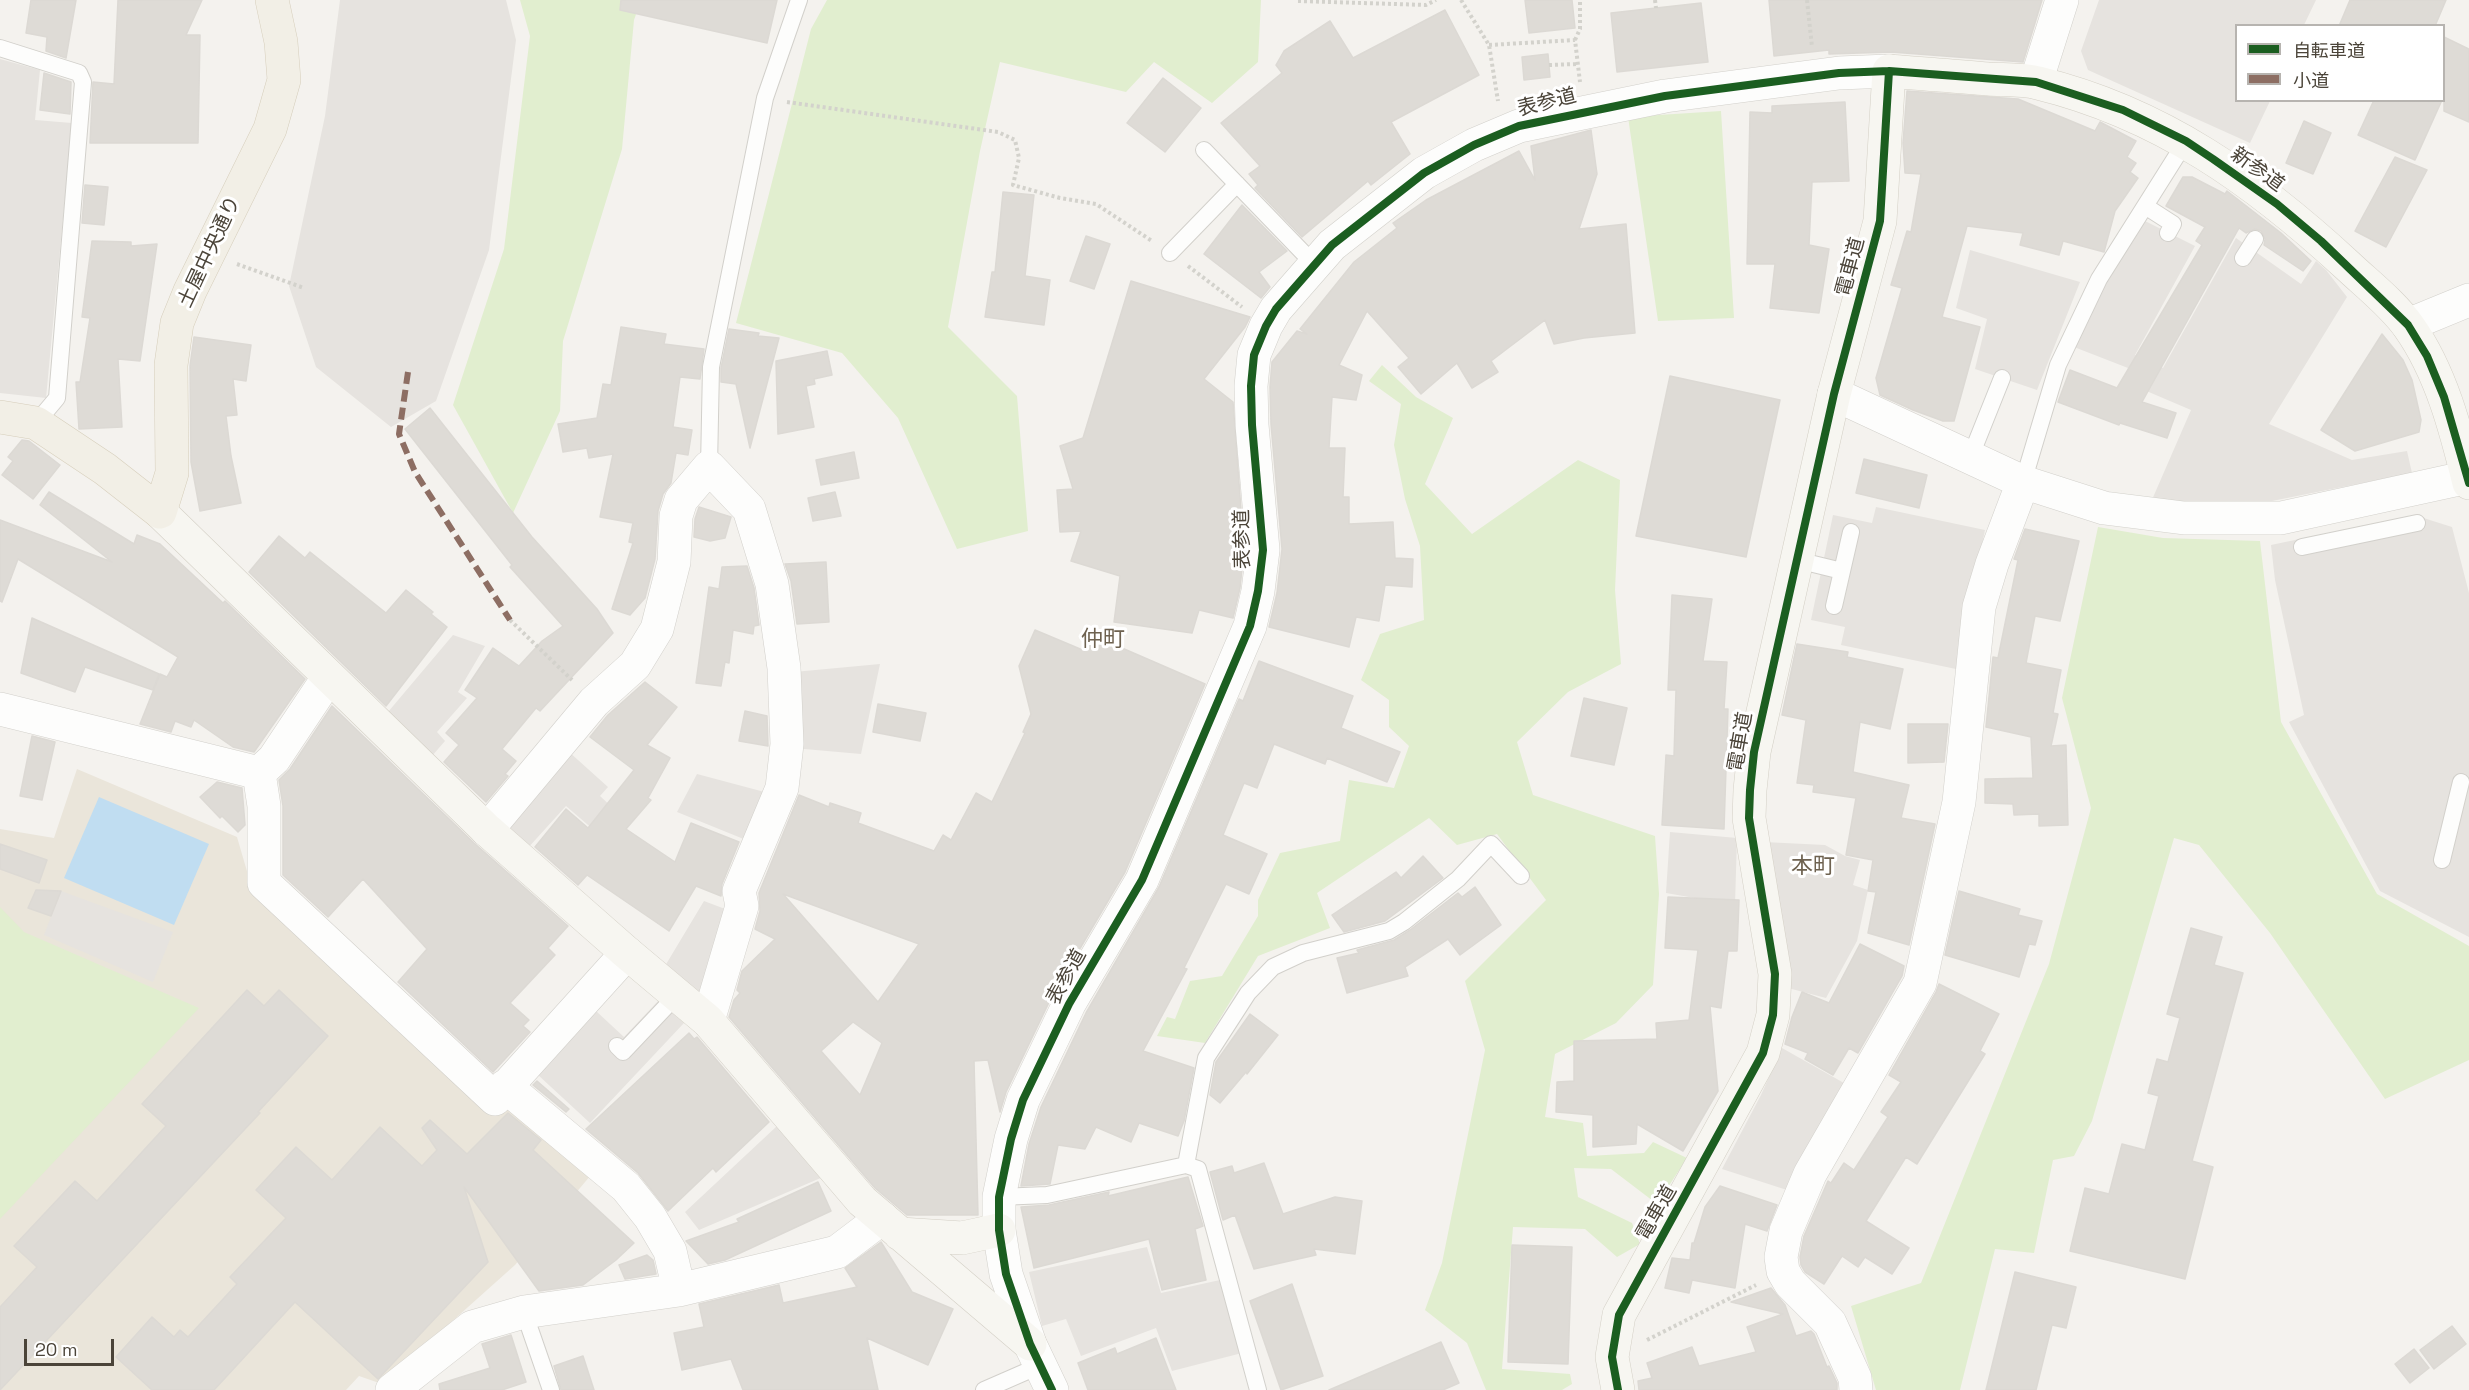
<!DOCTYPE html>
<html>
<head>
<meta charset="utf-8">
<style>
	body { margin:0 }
	#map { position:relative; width:2469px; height:1390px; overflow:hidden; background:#f4f2ee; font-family:"Space Grotesk","Noto Sans JP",sans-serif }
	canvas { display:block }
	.legend { position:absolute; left:2235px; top:24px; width:210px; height:78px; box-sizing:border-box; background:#fff; border:2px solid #b7b4b0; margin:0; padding:8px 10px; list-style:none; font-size:18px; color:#4b4439 }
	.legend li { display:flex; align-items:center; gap:12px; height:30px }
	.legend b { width:30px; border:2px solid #b7b4b0 }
	.scale { position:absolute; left:24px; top:1339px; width:90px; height:27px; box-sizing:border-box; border:3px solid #4b4439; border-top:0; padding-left:8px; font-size:18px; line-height:21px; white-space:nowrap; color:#4b4439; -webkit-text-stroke:4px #fff; paint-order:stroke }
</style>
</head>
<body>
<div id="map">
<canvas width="2469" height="1390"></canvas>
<ul class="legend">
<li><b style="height:8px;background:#1b5e20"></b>自転車道</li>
<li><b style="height:8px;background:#8d6e63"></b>小道</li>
</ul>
<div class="scale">20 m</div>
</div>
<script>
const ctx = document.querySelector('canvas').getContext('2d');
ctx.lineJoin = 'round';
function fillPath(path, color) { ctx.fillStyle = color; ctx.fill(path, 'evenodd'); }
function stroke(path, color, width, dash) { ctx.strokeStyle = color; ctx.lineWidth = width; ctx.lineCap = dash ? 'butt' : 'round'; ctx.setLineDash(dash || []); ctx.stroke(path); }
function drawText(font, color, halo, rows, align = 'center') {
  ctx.font = font + ' "Space Grotesk","Noto Sans JP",sans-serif'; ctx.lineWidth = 6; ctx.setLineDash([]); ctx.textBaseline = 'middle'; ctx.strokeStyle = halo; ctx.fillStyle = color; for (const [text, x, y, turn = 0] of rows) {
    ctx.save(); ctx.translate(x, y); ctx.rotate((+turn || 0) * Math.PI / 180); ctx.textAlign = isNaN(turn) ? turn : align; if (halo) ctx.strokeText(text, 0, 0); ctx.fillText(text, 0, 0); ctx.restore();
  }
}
const education = new Path2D(`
	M77 769 237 837 251 885 591 1175 515 1265 382 1384 359 1376 346 1390H0V829L54 838Z`);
const green = new Path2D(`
	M520 0H641L634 20 622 149 563 341 560 411 513 513 453 405 504 249 530 36Z
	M827 0H1261L1258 62 1212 103 1154 62 1126 92 1000 62 980 151 948 327 1017 396 1028 531 957 549 898 418 842 353 736 323 811 29Z
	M1721 111 1734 318 1658 321 1628 117Z
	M1382 365 1416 397 1453 418 1425 484 1472 534 1578 460 1620 480 1615 590 1621 664 1568 692 1517 742 1533 795 1655 836 1659 894 1653 985 1616 1023 1555 1054 1545 1117 1583 1123 1587 1156 1644 1153 1653 1142 1687 1158 1657 1204 1611 1169 1574 1168 1578 1197 1632 1223 1640 1244 1617 1257 1585 1229 1513 1227 1502 1369 1570 1374 1572 1384 1562 1390H1486L1467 1343 1425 1310 1442 1263 1485 1050 1465 981 1546 900 1497 834 1457 845 1429 818 1317 893 1330 928 1258 956 1205 1043 1157 1036 1167 1017 1175 1019 1190 981 1222 976 1258 916V900L1280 853 1340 841 1349 780 1394 788 1409 746 1389 727V700L1361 680 1380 634 1424 620 1420 546 1405 499 1394 445 1401 404 1369 381Z
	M2098 527 2163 538 2260 541 2281 722 2377 894 2469 946V1060L2385 1099 2270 933 2199 845 2174 838 2092 1121 2074 1156 2053 1160 2034 1253 1995 1249 1960 1390H1876L1851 1306 1921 1283 2049 964 2091 808 2062 698Z
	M0 907 24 932 199 1008 0 1219Z`);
const parking = new Path2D(`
	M340 0H506L516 40 489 250 436 401 391 427 316 367 289 286 325 116Z
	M2099 0H2316L2304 25 2236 26V100L2270 101 2250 143 2088 70 2081 51Z
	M0 59 40 70 35 120 72 123 46 398 0 393Z
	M2139 218 2195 246 2135 355 2163 368 2236 238 2301 284 2316 261 2326 270 2347 297 2269 424 2352 460 2407 451 2412 473 2227 510 2151 502 2191 410 2123 381 2128 368 2074 347Z
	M1970 250 2080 282 2037 390 1975 369 1987 319 1956 308Z
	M1876 507 1985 530 1956 669 1841 645 1845 627 1811 620 1833 515 1872 523Z
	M2414 515 2452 527 2469 593V937L2380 891 2289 722 2304 715 2275 580 2271 545Z
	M453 635 485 646 458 692 467 698 437 732 445 741 432 756 388 712Z
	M880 664 861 754 793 748 794 672Z
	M568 751 608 787 600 796 614 809 595 831 566 806 527 849 501 827Z
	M697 774 772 794 751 842 677 812Z
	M1670 832 1737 838 1735 905 1666 893Z
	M1764 842 1825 845 1845 856 1860 860 1853 885 1868 890 1857 941 1826 998 1788 988Z
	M61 891 173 932 153 982 44 935Z
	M704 901 733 912 702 1000 665 966Z
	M659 1000 684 1023 590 1123 537 1074 596 1011 624 1037Z
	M1782 1048 1851 1087 1790 1191 1722 1169 1761 1095Z
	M777 1126 823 1177 699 1230 685 1212Z
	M1147 1247 1161 1293 1220 1280 1242 1353 1172 1371 1156 1328 1081 1356 1066 1319 1042 1326 1029 1272Z`);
const water = new Path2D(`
	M99 797 209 844 174 925 64 878Z`);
const building = new Path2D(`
	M31 0H76L66 58 46 51 47 37 26 33Z
	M118 0H202L186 35H200L198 143H90L93 82 114 84Z
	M621 0H777L767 43 620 10Z
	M1525 0H1572L1575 28 1529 33Z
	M1769 0H2042L2023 62 1891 52 1829 54V50L1774 56Z
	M2350 0H2446L2435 26H2339Z
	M1701 3 1708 62 1617 72 1611 13Z
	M1445 10 1479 75 1391 122 1410 154 1371 185 1368 181 1302 237 1255 188 1258 185 1249 174 1260 166 1221 123 1282 73 1276 65 1284 51 1330 21 1353 58Z
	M2444 37 2469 49V122L2444 111Z
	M1548 54 1550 77 1524 80 1522 57Z
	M44 73 71 82 70 114 40 110Z
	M1163 78 1201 108 1165 152 1127 123Z
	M1907 91 2018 99 2095 131 2100 122 2136 141 2127 157 2136 163 2130 172 2138 178 2115 211 2104 252 2063 241 2059 255 2020 245 2023 233 1967 226 1942 317 1980 327 1954 421H1943L1913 410 1880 395 1876 378 1902 288 1891 285 1907 231 1911 232 1921 174 1905 173 1903 143Z
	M2374 100H2442L2415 160 2358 135Z
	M1845 102 1849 181 1812 182 1809 245 1829 249 1819 313 1770 308 1775 264H1747L1750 112 1772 113V106Z
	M2304 121 2331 133 2313 174 2286 163Z
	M1591 130 1597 174 1579 229 1626 224 1635 333 1584 338 1554 344 1545 320 1491 361 1498 372 1472 388 1457 363 1421 394 1398 367 1409 358 1367 311 1339 365 1362 375 1356 400 1332 397 1329 448H1345L1343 497H1349V524L1393 522 1395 558 1413 559 1412 587 1385 585 1379 621 1356 617 1349 647 1269 627 1277 593 1282 549 1271 424 1270 387 1272 362 1297 331 1307 334 1300 329 1354 262 1397 228 1393 223 1426 200 1519 151 1535 180 1531 146Z
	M2395 157 2427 170 2386 247 2355 231Z
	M2183 177H2192L2225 194 2227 191 2281 233 2311 261 2303 271 2264 245 2265 239 2261 231 2255 229 2246 233 2239 228 2142 402 2176 413 2167 438 2120 423 2119 425 2058 402 2070 370 2117 388 2202 245 2196 241 2205 227 2166 206Z
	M85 185 108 187 104 225 82 223Z
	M1003 192 1034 195 1025 276 1050 280 1044 325 985 317 992 272H995Z
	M1242 205 1287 251 1259 272 1270 287 1261 298 1204 254Z
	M1086 236 1110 244 1094 289 1070 281Z
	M92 241 131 242V246L157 244 140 361 118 359 122 427 79 429 76 382H80L90 318 82 317Z
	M1131 281 1250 317 1245 327 1204 379 1233 402 1244 550 1240 588 1233 618 1199 610 1192 633 1114 622 1120 576 1071 561 1081 531 1060 532 1057 490 1073 489 1060 446 1083 438Z
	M621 327 666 334 664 344 704 349 700 379 680 377 673 427 692 430 688 455 676 453 671 483 663 494 658 511 655 559 645 598 630 615 612 609 633 543 629 542 633 523 600 517 613 454 589 458 587 448 563 452 558 424 597 418 603 384 611 385Z
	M729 329 759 333 758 336 779 338 750 448 736 384 721 382V368Z
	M2382 334 2403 360 2412 380 2421 420 2419 432 2355 451 2321 430Z
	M194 337 251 345 246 381 233 379 237 415 226 416 231 456 241 503 200 511 191 462 190 366Z
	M827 351 832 375 814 379 815 384 806 386 814 427 778 434 776 361Z
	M1670 376 1780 400 1746 557 1636 536Z
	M430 408 532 537 597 609 613 633 540 711 536 708 502 749 516 761 505 774 508 776 486 802 444 762 459 745 446 733 477 698 465 690 493 648 519 666 542 641 563 626 510 567 512 565 405 429Z
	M22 440 29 441 60 465 33 499 2 475 13 461 8 457Z
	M854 452 859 478 821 485 816 460Z
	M1864 459 1927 475 1919 508 1856 493Z
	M49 492 134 544 137 535 160 544 223 603 225 601 305 679 254 752 233 747 194 720 191 727 175 721 171 732 140 724 160 674 167 677 178 657 18 559 2 602 0 601V520L112 562 40 505Z
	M835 492 841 516 813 521 808 498Z
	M699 507 731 517 725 538 710 541 694 537 695 519Z
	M2025 529 2079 541 2060 621 2035 616 2026 663 2061 670 2053 713 2058 714 2051 746 2066 745 2068 825 2039 826V814L2014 815 2013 804 1985 803V779L2033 778 2031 737 1986 727 1993 657 1998 658 2018 560 2014 559Z
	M279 536 305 558 310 552 386 613 406 590 433 612 431 614 447 627 386 706 249 572Z
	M826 562 829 622 797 624 791 581 785 564Z
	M747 566 754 588 759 625 754 626 753 634 733 630 729 663 725 662 721 686 696 683 709 587 719 589 722 567Z
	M1672 595 1712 599 1703 661 1727 662 1724 709H1728L1724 829 1662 825 1666 755 1674 756 1676 690H1668Z
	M32 618 159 674 153 690 85 667 75 692 21 673Z
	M1035 630 1085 651 1092 635 1205 684 1125 872 1052 996 1006 1092 1000 1112 988 1060 974 1061 978 1215H907L875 1188 729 1017 734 1000 740 993 737 990 742 971 775 939 755 929 760 911 759 893 799 795 829 807 830 803 861 813 858 823 934 851 943 835 951 840 976 793 992 802 1025 733 1023 732 1031 714 1019 666ZM783 894 919 944 878 1002ZM853 1022 882 1043 860 1095 821 1051Z
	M1797 644 1848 652 1847 657 1903 669 1890 729 1860 722 1853 772 1909 785 1901 818 1935 824 1909 945 1868 933 1876 892 1868 891 1873 860 1846 855 1856 798 1813 792 1814 785 1797 783 1806 720 1782 715Z
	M1259 661 1353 696 1341 728 1400 752 1387 782 1327 758 1325 764 1274 744 1257 788 1244 783 1223 835 1267 854 1249 894 1226 884 1184 968 1187 969 1143 1051 1194 1068 1184 1121 1178 1136 1139 1123 1131 1142 1096 1127 1085 1149 1058 1145 1050 1184 1021 1186 1029 1144 1041 1107 1086 1013 1159 887 1239 699 1243 701Z
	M645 682 677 707 647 745 670 758 648 798 651 800 626 829 675 862 691 823 739 842 722 884 721 896 696 886 669 931 587 875 578 885 535 847 566 809 588 828 634 770 590 737 608 715Z
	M1584 698 1627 708 1614 765 1571 756Z
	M878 704 926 713 920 741 873 732Z
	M332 706 474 843 568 926 548 948 555 955 510 1003 529 1020 523 1026 530 1032 493 1072 398 982 427 949 363 879 328 917 283 875V806L279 780 290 769Z
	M745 711 767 716 768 746 739 741Z
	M1908 724H1948L1944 762 1908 763Z
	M32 736 55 742 42 800 20 796Z
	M217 782 242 788 245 825 238 832 222 816 220 818 200 797Z
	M0 844 47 860 39 883 0 869Z
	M1423 856 1443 878 1385 921 1344 932 1332 915 1396 872 1401 878Z
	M1475 887 1501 925 1460 955 1448 939 1405 967 1408 976 1347 993 1337 958 1359 953 1357 950 1394 940 1410 930 1458 893 1462 897Z
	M36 890 61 891 51 916 28 908Z
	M1959 891 2020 909 2018 915 2042 921 2035 945 2029 944 2019 977 1945 955Z
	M1668 897 1739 900 1737 951H1728L1721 1008 1710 1006 1718 1091 1683 1151 1637 1124 1636 1144 1593 1147V1115L1556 1112 1557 1082 1574 1081V1041L1657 1039 1656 1023 1689 1020 1698 950 1665 948Z
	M2191 928 2222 937 2214 965 2243 973 2192 1161 2213 1167 2185 1279 2070 1251 2085 1188 2109 1194 2122 1144 2145 1150 2159 1096 2148 1093 2157 1059 2168 1062 2180 1018 2167 1014Z
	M1860 944 1904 966 1902 976 1858 1053 1849 1048 1833 1075 1805 1059 1808 1053 1785 1044 1792 1017 1802 992 1829 1003Z
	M1939 984 1999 1014 1980 1051 1985 1054 1917 1164 1906 1157 1866 1221 1909 1248 1892 1274 1865 1257 1858 1267 1842 1256 1824 1284 1805 1272 1801 1265 1800 1257 1804 1236 1828 1181 1831 1183 1844 1163 1854 1170 1888 1117 1881 1112 1901 1082 1889 1075 1936 992Z
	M247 990 264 1006 279 990 328 1036 258 1112 260 1113 0 1390V1307L37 1267 14 1246 75 1181 97 1201 166 1126 142 1104Z
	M1250 1014 1278 1035 1247 1074 1246 1072 1220 1103 1210 1095 1216 1062Z
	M689 1033 694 1039 697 1037 769 1122 716 1172 713 1168 668 1211 638 1173 586 1129Z
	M537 1081 569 1109 566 1112 533 1085Z
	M508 1113 541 1140 533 1150 634 1243 616 1260 583 1285 539 1291 464 1187 488 1262 378 1379 295 1302 214 1390H152L116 1357 152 1317 174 1337 180 1330 188 1337 237 1284 230 1277 286 1218 256 1190 296 1147 332 1180 380 1127 422 1166 437 1150 422 1128 430 1120 467 1154Z
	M1264 1163 1283 1214 1335 1197 1362 1201 1355 1254 1314 1249 1316 1255 1254 1269 1235 1215 1223 1220 1210 1172 1232 1166 1234 1173Z
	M1188 1177 1203 1226 1195 1229 1206 1280 1162 1290 1149 1239 1034 1268 1021 1207 1049 1205 1109 1192 1108 1196Z
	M818 1182 831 1211 725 1260 708 1264 686 1241 739 1222 737 1219Z
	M1720 1186 1777 1205 1767 1231 1745 1224 1735 1288 1692 1280 1689 1293 1665 1288 1672 1258 1690 1260 1692 1243H1694L1705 1207Z
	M881 1242 912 1292 953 1309 928 1365 867 1338 878 1390H743L731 1359 682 1370 674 1333 704 1327 699 1304 779 1285 783 1303 857 1287 845 1268Z
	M1512 1245 1572 1247 1568 1364 1508 1362Z
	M647 1255 653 1260 656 1274 625 1279 619 1265Z
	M2015 1272 2076 1287 2066 1328 2052 1325 2036 1390H1986Z
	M1292 1284 1323 1376 1281 1390 1250 1301Z
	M1771 1288 1785 1305 1796 1336 1811 1331 1814 1334 1827 1367 1829 1366 1837 1383V1390H1639L1638 1381 1652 1378 1647 1363 1692 1347 1699 1366 1756 1352 1747 1327 1783 1314 1731 1302Z
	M2452 1326 2466 1344 2434 1369 2420 1350Z
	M511 1335 526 1382 502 1390H440L439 1384 490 1368 482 1344Z
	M1156 1338 1176 1390H1088L1078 1363 1115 1348 1117 1354Z
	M1441 1342 1459 1383 1443 1390H1329Z
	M2414 1349 2429 1368 2410 1383 2395 1364Z
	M583 1356 594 1390H561L554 1366Z`);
const path = new Path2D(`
	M1461 0 1489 45 1498 101
	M1655 0 1656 8
	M1807 0 1812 47
	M1298 1 1426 5 1436 0
	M1575 40 1580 29V0
	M1489 45 1575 40 1580 82
	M1549 65 1577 64
	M787 102 998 132 1015 140 1019 158 1013 185 1060 198 1096 204 1152 241
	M237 264 304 288
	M1188 266 1242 307
	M510 620 572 680
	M1647 1340 1756 1285`);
const lane = new Path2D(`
	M0 48 79 73 83 82 57 398 36 423
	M1204 150 1315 265
	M2145 206 2173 224 2168 233
	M1170 253 1237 184
	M2243 258 2255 239
	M1970 458 2002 378
	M709 467 711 367 765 98 799 0
	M2023 482 2058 365 2099 279 2186 141
	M2302 547 2417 523
	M1797 560 1842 571
	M1834 606 1851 532
	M2442 860 2461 782
	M617 1046 623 1052 677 995
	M1186 1165 1206 1058 1248 993 1273 967 1303 953 1389 931 1404 922 1458 879 1491 844 1521 876
	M999 1197 1047 1195 1186 1165 1198 1169 1258 1390
	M524 1312 551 1390
	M984 1390 1039 1366`);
const street = new Path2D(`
	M2036 82 2062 0
	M2408 325 2469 300
	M1834 394 2023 482 2104 508 2184 518H2281L2468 477
	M0 709 259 773
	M259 773 264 806V883L495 1099 627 953
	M259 773 274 759 328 678
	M487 830 594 702 635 665 657 629 674 562 676 516 681 500 709 467 749 509 772 584 784 668 787 744 782 788 739 891 742 906 708 1021
	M505 1086 626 1187 650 1217 670 1251 679 1290
	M392 1390 472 1327 524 1312 679 1290 837 1252 882 1218
	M1052 1390 1030 1344 1006 1274 999 1230V1197L1011 1139 1023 1100 1069 1004 1142 880 1250 626 1258 591 1263 550 1252 425 1251 386 1254 355 1266 326 1276 309 1332 245 1424 173 1474 145 1519 126 1665 96 1839 73 1889 71
	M1856 1390 1855 1378 1830 1323 1790 1283 1783 1271 1781 1257 1786 1231 1810 1174 1920 983 1959 802 1979 607 1992 564 2023 482`);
const secondary = new Path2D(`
	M160 512 487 830 627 953 708 1021 862 1201 1030 1344
	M900 1234 962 1238 999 1230
	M1618 1390 1612 1357 1619 1315 1763 1053 1773 1015 1775 974 1749 818 1750 790 1754 752 1834 394 1880 221 1889 71C1922 74 1955 76 1988 79 2004 80 2023 79 2038 83 2161 113 2256 181 2348 266 2367 284 2394 305 2409 327 2441 372 2456 430 2469 483`);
const primary = new Path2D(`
	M0 417 36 423 105 469 160 512 172 473 171 365 177 323 190 291 270 129 284 80 281 42 272 0`);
const quiet = new Path2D(`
	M408 372 399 434 415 472 510 620`);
const cycleway = new Path2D(`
	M1052 1390 1030 1344 1006 1274 999 1230V1197L1011 1139 1023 1100 1069 1004 1142 880 1250 626 1258 591 1263 550 1252 425 1251 386 1254 355 1266 326 1276 309 1332 245 1424 173 1474 145 1519 126 1665 96 1839 73 1889 71 2036 82 2123 110 2186 141 2213 159 2277 204 2321 241 2408 325 2427 356 2444 397 2469 483
	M1618 1390 1612 1357 1619 1315 1763 1053 1773 1015 1775 974 1749 818 1750 790 1754 752 1834 394 1880 221 1889 71`);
const streetNames = [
	["表参道",1547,103,-14],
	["新参道",2257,170,36],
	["土屋中央通り",210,252,-65],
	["電車道",1851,267,-75],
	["表参道",1243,539,-91],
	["電車道",1741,742,-80],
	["表参道",1067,977,-61],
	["電車道",1657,1213,-60]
];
const quarterNames = [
	["仲町",1103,640],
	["本町",1813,867]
];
fillPath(education, '#eae5da');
fillPath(green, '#e1eecf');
fillPath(parking, '#e6e3df');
fillPath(water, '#c0ddf1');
fillPath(building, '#dedbd6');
stroke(building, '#dcd9d4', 1.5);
stroke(lane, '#d2d0cb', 18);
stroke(street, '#d2d0cb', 34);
stroke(secondary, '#d3cfc5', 34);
stroke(primary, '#d6cebb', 34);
stroke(path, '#d3d2cc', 4, [3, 3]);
stroke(lane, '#fdfdfc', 16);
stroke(street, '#fdfdfc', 33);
stroke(secondary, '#f7f6f1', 33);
stroke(primary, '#f2efe6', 33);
stroke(quiet, '#8d6e63', 6, [12, 6]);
stroke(cycleway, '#1b5e20', 8);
drawText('20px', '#4b4439', '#fff', streetNames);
drawText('22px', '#6e6250', '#fff', quarterNames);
</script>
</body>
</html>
